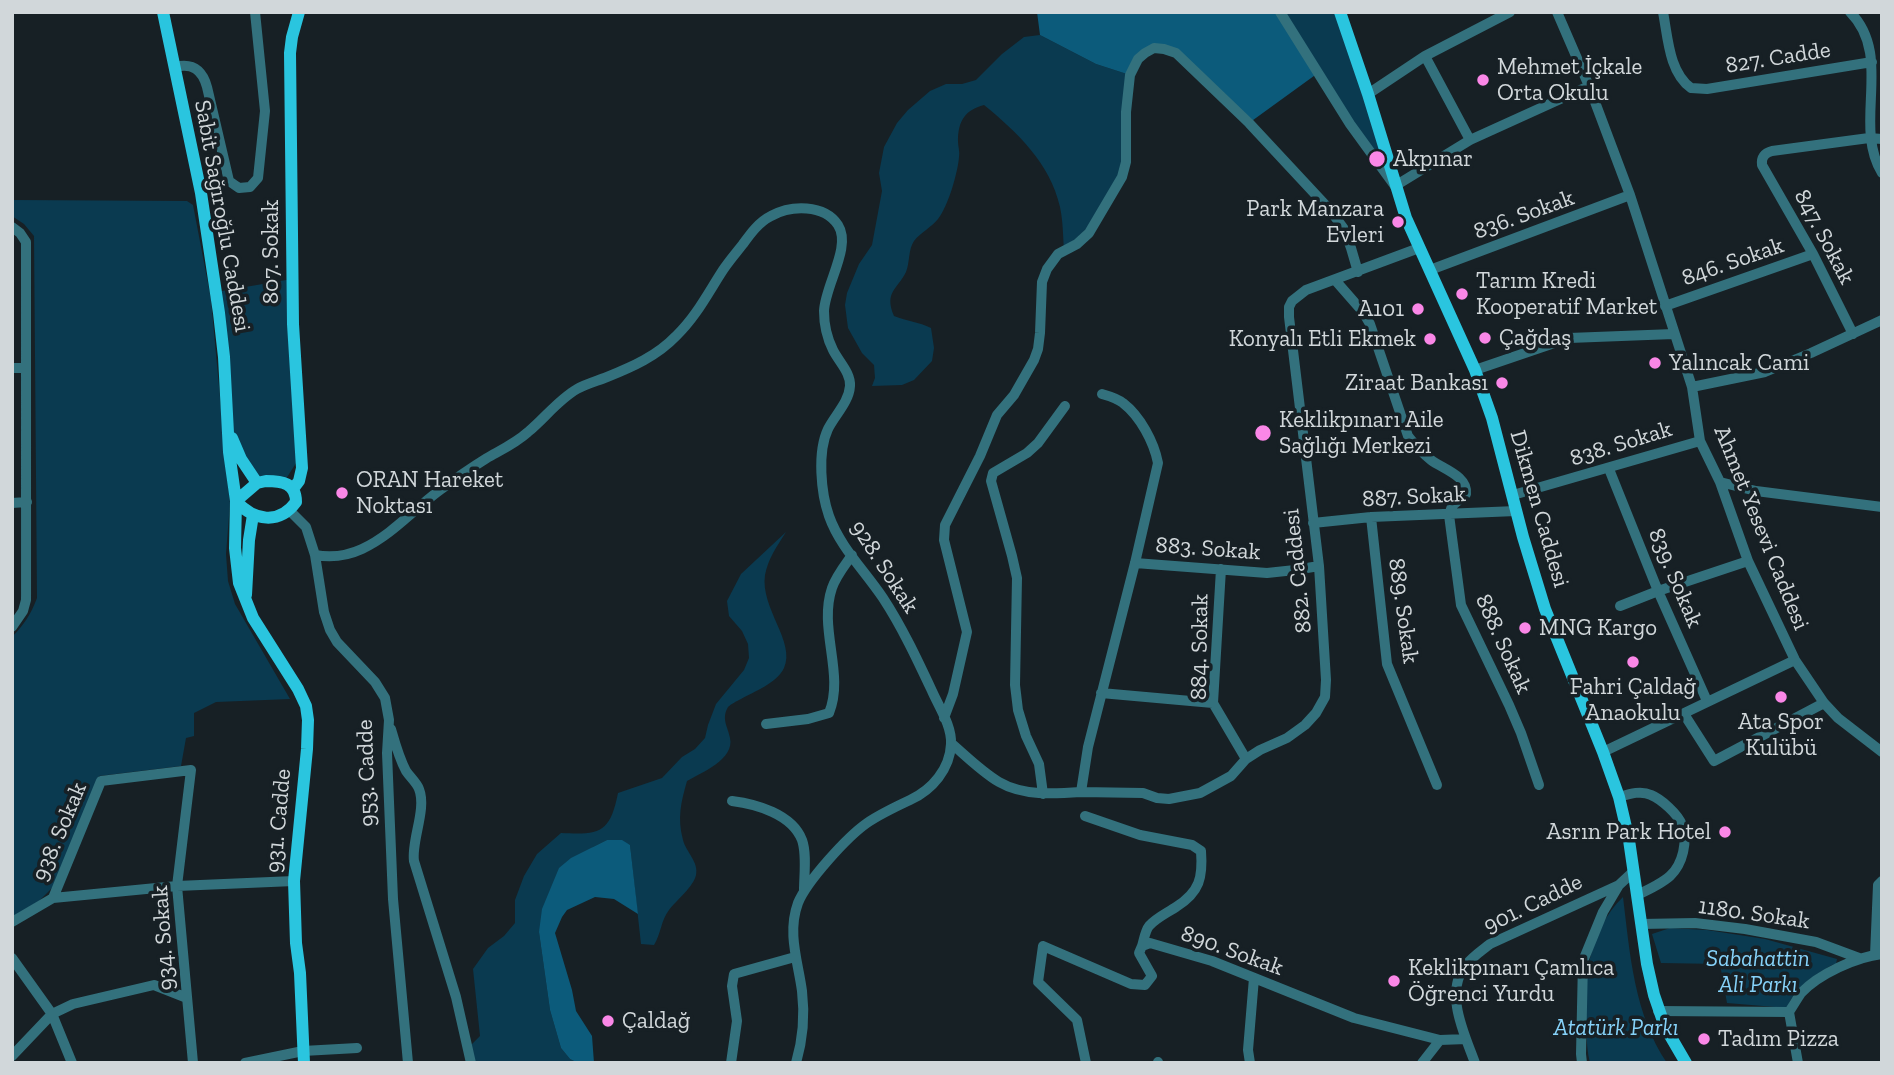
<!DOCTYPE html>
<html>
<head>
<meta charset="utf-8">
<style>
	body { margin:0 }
	#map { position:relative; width:1894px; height:1075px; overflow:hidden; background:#172025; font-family:"Zilla Slab",serif }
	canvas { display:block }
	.frame { position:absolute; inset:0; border:14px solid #d1d7da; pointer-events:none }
</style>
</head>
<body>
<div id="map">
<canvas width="1894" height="1075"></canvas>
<div class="frame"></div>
</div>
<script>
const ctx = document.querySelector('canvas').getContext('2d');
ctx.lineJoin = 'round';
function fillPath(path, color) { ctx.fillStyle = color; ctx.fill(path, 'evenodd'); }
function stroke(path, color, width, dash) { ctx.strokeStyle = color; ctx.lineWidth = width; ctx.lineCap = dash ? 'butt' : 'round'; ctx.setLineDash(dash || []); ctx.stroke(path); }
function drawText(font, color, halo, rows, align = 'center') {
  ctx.font = font + ' "Zilla Slab",serif'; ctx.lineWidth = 7; ctx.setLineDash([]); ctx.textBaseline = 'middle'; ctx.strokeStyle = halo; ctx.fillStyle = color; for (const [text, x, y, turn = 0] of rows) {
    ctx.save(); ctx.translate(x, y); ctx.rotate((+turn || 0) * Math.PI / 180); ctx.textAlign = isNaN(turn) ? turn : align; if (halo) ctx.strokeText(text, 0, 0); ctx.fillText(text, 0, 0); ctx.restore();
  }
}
const green = new Path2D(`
	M1280 12H1340L1395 186Z
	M1040 35 1096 64 1130 75 1126 162 1100 216 1064 250C1063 236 1063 221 1060 207 1050 163 1017 132 984 105 965 110 958 121 958 141 958 146 960 152 959 157 958 172 948 207 938 219 932 227 921 232 914 241 908 250 910 262 906 272 897 290 884 292 894 316 907 321 919 322 931 328L934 348 932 361 914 380 902 385 872 386 875 378 874 365 862 353 848 328 845 305 847 293 859 264 872 245 882 191 879 173 884 147 897 123 908 110 930 91 946 84H962L976 80 1002 54 1024 37Z
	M12 200 187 201 193 205 211 299 217 365 230 503 226 554 228 581 235 604 290 699 216 702 194 713V736L186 738 181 766 99 776 73 845 54 886 39 901 12 917V637C24 625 31 614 37 598L34 236 24 224 12 216Z
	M292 279 298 460 284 482 257 483 228 428 216 292Z
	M786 532C777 546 768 559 765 575 760 608 796 642 784 668 777 683 755 691 741 699 737 701 731 704 728 707 721 719 728 727 730 738 735 759 701 773 687 781 681 802 677 818 683 840 686 852 699 862 696 875 694 886 676 901 669 910 661 920 661 934 654 945L641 944 630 845 607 840 593 847 539 932 550 1010 561 1048 570 1059 578 1063H471L468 1048 480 1036 473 969 488 948 504 936 515 923V900L524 876 537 854 561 833C600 835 610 833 618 793L662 778 682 757 695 749 705 738 708 725 716 704 744 670 749 658 748 644 742 631 729 616 727 601 741 574Z
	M1623 897C1630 954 1634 1014 1667 1063H1590C1587 1052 1587 1041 1586 1030 1582 983 1588 931 1623 897Z
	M1670 928 1707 930 1765 939 1837 959 1836 964 1832 965C1813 976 1795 987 1787 1008L1727 1003 1720 964 1661 963 1652 934Z`);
const forest = new Path2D(`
	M1037 12H1280L1318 73 1249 123 1176 53 1153 49 1130 75 1096 64 1040 35Z
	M607 840H622L630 845 638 914 614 899 595 897 567 910 562 917 555 933 572 990 576 1011 592 1036 594 1063H578L570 1059 561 1048 550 1010 539 932 542 909 559 868 571 858Z`);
const minor = new Path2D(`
	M1280 12 1350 124 1395 186 1470 140 1589 86
	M1557 12 1589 86 1630 195 1692 387 1700 441 1720 482 1748 561 1795 660 1824 703 1838 718 1882 752
	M1663 12C1668 38 1669 72 1691 88L1707 89 1872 62
	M1850 12C1894 56 1852 124 1882 173
	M1425 56 1470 140
	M175 67C192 63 202 69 207 87L229 181 239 188 250 187 258 178 265 111 255 12
	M1368 94 1425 56 1510 12
	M12 227 20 233 26 242C25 362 27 481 26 600L23 611 12 627
	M1430 270 1630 195
	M1335 280 1363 312 1370 324 1408 436C1415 445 1422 453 1431 460 1443 469 1468 476 1466 494L1452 506 1449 515 1461 605 1509 705 1521 733 1539 785
	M1665 306 1813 254
	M1853 334 1813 254 1762 165C1761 157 1765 153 1772 151L1869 138 1882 139
	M12 368H25
	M1475 370 1569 338 1674 334
	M1692 387 1765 372 1811 353 1882 320
	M1609 469 1658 591 1707 701
	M1720 482 1756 491 1882 507
	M1513 495 1700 441
	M12 503 27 502
	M290 511 306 527 315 555 324 612 330 630 337 642 375 682 385 698 389 720 387 753 393 899 408 1063
	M1371 517 1387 664 1437 785
	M1313 523 1371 517 1516 511
	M315 555C332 558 347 556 362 549 392 535 414 509 440 490 455 479 471 468 487 458 501 450 516 443 528 432 545 418 558 400 577 389 586 384 597 381 607 377 632 367 657 356 676 336 696 317 708 293 723 270 729 261 736 253 743 244 751 233 759 222 771 216 791 205 824 204 838 225 852 247 825 285 824 311 824 325 827 338 833 350 839 362 851 373 850 386 849 402 835 415 828 429 817 452 821 493 829 516 840 547 865 571 883 598 902 627 917 659 932 691 939 707 952 726 951 744 950 769 932 790 910 800 895 807 880 814 867 823 847 837 807 881 798 903 787 933 798 961 802 991 805 1016 803 1039 796 1063
	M1135 563 1267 573 1295 570 1319 566
	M1221 569 1213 703 1246 759
	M1620 606 1658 591 1748 561
	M1101 693 1213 703
	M1684 714 1714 761 1824 703
	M944 718 953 694 967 632 944 540 945 525 980 456 997 415 1014 395 1034 360 1038 349 1040 333 1042 282 1047 269 1058 254 1077 244 1089 233 1122 177 1126 162V112L1130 75 1138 59 1145 53 1154 48 1164 49 1176 53 1249 123 1330 210 1344 229 1351 248 1358 272
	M766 724 808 719 829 713C845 674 818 629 832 588 836 576 845 565 852 555
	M391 729C395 743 399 758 406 771 410 777 417 783 419 789 427 809 411 841 414 861L456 997 471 1063
	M951 743C966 756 982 772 999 782 1023 796 1054 794 1081 792L1088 747 1135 563 1158 463C1154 442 1140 416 1123 403 1117 398 1109 396 1102 394
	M1603 752 1795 660
	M1081 792 1143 793 1157 798 1169 799 1200 793 1231 776 1246 759 1260 750 1287 738 1305 725 1316 713 1325 697 1326 680 1319 566 1289 317V307L1292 301 1306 290 1419 248
	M1043 794 1039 764 1026 736 1018 710 1015 685 1017 578 1012 556 991 481 993 473 1027 453 1038 443 1065 406
	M1619 797C1629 794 1641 790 1651 795 1661 799 1678 814 1682 825 1688 841 1683 864 1670 876 1661 884 1648 890 1637 895
	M732 801C756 804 792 814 802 840 807 854 804 875 804 890
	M1085 816 1140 835 1192 845 1201 851C1203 877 1200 892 1176 907 1167 913 1156 918 1149 926 1145 931 1144 940 1142 946
	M53 898 177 886 294 881
	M12 922 53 898 101 781 191 770 177 886 193 1063
	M1641 924 1695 923 1745 929 1816 942 1859 958
	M1875 955 1878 885 1882 881
	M12 958 52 1014 72 1063
	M1658 1011 1789 1012
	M12 1056 52 1014 73 1004 154 985 187 998
	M1158 1062V1063
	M245 1063 303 1051 357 1048
	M731 1063 737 1021 732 986 734 974 795 957
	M1086 1063 1077 1020 1038 982 1043 946 1131 984 1145 985 1152 976 1139 953 1142 946 1150 943 1212 961 1354 1018 1440 1040 1466 1039
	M1250 1063 1248 1050 1254 978
	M1422 1063 1440 1040
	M1475 1063C1465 1035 1444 994 1465 966 1472 957 1481 951 1490 944L1619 885 1634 871
	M1582 1063 1581 1054 1583 961 1603 912 1619 885
	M1798 1063 1789 1012C1793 1006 1797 999 1801 993 1819 974 1856 957 1882 954`);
const major = new Path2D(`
	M163 12 201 193 219 313 224 357 229 452 236 501 235 548 239 583 253 618 298 689 306 706 308 720 307 749 294 881 296 943 300 973 304 1063
	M1340 12 1368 94 1406 218 1475 370 1492 418 1523 537 1545 609 1603 752 1619 797 1629 840 1647 964 1654 995 1665 1027 1686 1063
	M232 438 241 459 257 483
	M266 481C282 481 296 483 296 502 279 525 254 521 236 501L257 483Z
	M293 489 299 481 302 468 293 324 290 53 292 37 299 12
	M246 595 249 540 253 515`);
const markers = [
	[1483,80,7,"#fa87e7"],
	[1377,159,9,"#fa87e7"],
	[1398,222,7,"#fa87e7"],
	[1462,294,7,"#fa87e7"],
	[1418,309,7,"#fa87e7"],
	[1485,338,7,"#fa87e7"],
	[1430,339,7,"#fa87e7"],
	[1655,363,7,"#fa87e7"],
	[1502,383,7,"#fa87e7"],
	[1263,433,9,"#fa87e7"],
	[342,493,7,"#fa87e7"],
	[1525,628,7,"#fa87e7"],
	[1633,662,7,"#fa87e7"],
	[1781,697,7,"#fa87e7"],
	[1725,832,7,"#fa87e7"],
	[1394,981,7,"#fa87e7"],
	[608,1021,7,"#fa87e7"],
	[1704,1039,7,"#fa87e7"]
];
const streetNames = [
	["827. Cadde",1778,58,-9],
	["836. Sokak",1524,215,-20],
	["Sabit Sağıroğlu Caddesi",222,216,80],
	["847. Sokak",1824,237,62],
	["807. Sokak",271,252,-90],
	["846. Sokak",1733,262,-19],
	["838. Sokak",1621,444,-17],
	["887. Sokak",1414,497,-3],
	["Dikmen Caddesi",1539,509,74],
	["Ahmet Yesevi Caddesi",1761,528,68],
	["883. Sokak",1208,549,4],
	["928. Sokak",884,567,57],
	["882. Caddesi",1298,571,-96],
	["839. Sokak",1675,578,67],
	["889. Sokak",1403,611,82],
	["888. Sokak",1503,644,66],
	["884. Sokak",1200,647,-89],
	["953. Cadde",367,773,-92],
	["931. Cadde",279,821,-85],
	["938. Sokak",60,832,-67],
	["901. Cadde",1533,904,-26],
	["1180. Sokak",1754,914,8],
	["934. Sokak",164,938,-94],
	["890. Sokak",1232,951,20]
];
const poiNames = [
	["Mehmet İçkale",1497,67],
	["Orta Okulu",1497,93],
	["Akpınar",1393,159],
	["Park Manzara",1384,209,"right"],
	["Evleri",1384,235,"right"],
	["Tarım Kredi",1476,281],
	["Kooperatif Market",1476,307],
	["A101",1404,309,"right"],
	["Çağdaş",1499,338],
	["Konyalı Etli Ekmek",1416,339,"right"],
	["Yalıncak Cami",1669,363],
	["Ziraat Bankası",1488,383,"right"],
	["Keklikpınarı Aile",1279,420],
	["Sağlığı Merkezi",1279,446],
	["ORAN Hareket",356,480],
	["Noktası",356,506],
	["MNG Kargo",1539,628],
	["Fahri Çaldağ",1633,687,"center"],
	["Anaokulu",1633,713,"center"],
	["Ata Spor",1781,722,"center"],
	["Kulübü",1781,748,"center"],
	["Asrın Park Hotel",1711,832,"right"],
	["Keklikpınarı Çamlıca",1408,968],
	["Öğrenci Yurdu",1408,994],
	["Çaldağ",622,1021],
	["Tadım Pizza",1718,1039]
];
const parkNames = [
	["Sabahattin",1758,959],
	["Ali Parkı",1758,985],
	["Atatürk Parkı",1616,1028]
];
fillPath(green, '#0a3a50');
fillPath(forest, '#0c5b7b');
stroke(minor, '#33717d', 10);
stroke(major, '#2ac5df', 12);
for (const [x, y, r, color] of markers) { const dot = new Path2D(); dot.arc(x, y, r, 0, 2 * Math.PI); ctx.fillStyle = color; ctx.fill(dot); stroke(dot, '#172025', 2.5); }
drawText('23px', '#d1d7da', '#172025', streetNames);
drawText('23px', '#d1d7da', '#172025', poiNames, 'left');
drawText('italic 23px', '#86d2f9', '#172025', parkNames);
</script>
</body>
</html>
